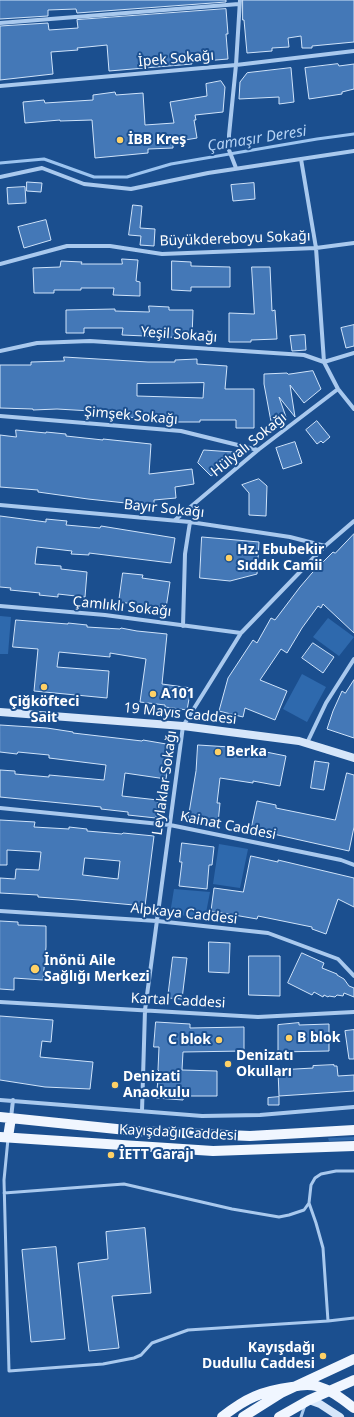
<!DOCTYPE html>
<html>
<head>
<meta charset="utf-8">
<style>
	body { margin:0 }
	canvas { display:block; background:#1b4f8f }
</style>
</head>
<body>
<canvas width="354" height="1417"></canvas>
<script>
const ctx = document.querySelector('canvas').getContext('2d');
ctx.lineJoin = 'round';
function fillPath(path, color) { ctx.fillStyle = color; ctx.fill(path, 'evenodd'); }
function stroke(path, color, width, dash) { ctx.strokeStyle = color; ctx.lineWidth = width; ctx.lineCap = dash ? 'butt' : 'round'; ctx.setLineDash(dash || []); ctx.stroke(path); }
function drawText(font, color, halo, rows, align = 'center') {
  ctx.font = font + ' "Noto Sans",sans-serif'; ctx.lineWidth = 4; ctx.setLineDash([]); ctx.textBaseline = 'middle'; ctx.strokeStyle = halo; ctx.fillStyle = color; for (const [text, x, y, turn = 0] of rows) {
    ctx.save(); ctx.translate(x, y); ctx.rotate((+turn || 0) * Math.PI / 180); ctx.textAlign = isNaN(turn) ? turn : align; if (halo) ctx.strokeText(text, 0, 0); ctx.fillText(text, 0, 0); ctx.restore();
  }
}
const green = new Path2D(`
	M0 616 11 617 8 654H0Z
	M328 618 354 637 339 656 313 637Z
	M302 674 326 687 307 722 283 709Z
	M219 844 248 849 240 888 213 884Z
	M174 889 210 892 205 918 170 914Z
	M354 1137V1140L329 1141 328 1138Z`);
const stream = new Path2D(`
	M0 163 44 159 94 177H127L171 164 317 139 354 134`);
const building = new Path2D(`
	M0 0H226V2L77 13 76 9 48 10V16L0 19Z
	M243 0H354V42L312 46V48H302L301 36 288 38 289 47 272 48V51L247 53 244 20H243Z
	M226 9 228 34H226L228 59 192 62V64L109 71 107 45 77 48 78 50 51 52 53 74 0 80V26L48 23 49 30 78 28 77 20Z
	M338 64 339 66 354 64V89L342 92V94L309 99 305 68Z
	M291 68 294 102 279 104V97L239 99 240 82 247 73Z
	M221 81 225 87 223 112 195 115 196 120H194L197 138 173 142V148L148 149V153L95 158 92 120 60 121V120L25 123 23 102 44 100 45 103 93 100V95L115 92 116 95 143 93 145 125 174 123 170 102 207 96 206 84Z
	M27 182 42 183 41 192 27 191Z
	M254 183 255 199 233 201 231 185Z
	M25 187 26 203 8 204 7 188Z
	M133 205 142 206 140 228 155 229 154 246 140 245 141 236 129 235Z
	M46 220 51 240 24 248 18 227Z
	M122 259 138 260 136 281 140 282V296L113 295 114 288H81V290H54V293H34L33 268 60 267 61 261 82 262 81 264H122Z
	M172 261 191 262V266L230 267V287H191V291L172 290Z
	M252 267H270L272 311 275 310 277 339 251 340V342H229V313L254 314Z
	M149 306 169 307V310H193L192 338 122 335 123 328H84V333H66V310L115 309V311L149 312Z
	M354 325V346L346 348 341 328Z
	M305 335 306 350 292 351 290 336Z
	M64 357 148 362H175V360L197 359V364L227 366 225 389H254V428H236V420H200V422H177V420L125 417 126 414 102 412V415L91 414V411L57 409 33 410V409L0 408V365H31V362L64 361ZM204 383 203 398 137 396V384Z
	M313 371 321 389 304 403 290 385 295 417 279 397 286 417 272 427 264 384V374L287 373 288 374Z
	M317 421 330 437 323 443 321 441 317 444 306 430Z
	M16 430 46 433V432L66 434V436L103 440V439L151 444 149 474 192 469 194 484 175 487 176 498 154 500V506L88 499 38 492V490L0 487V435L16 437Z
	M295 442 302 463 283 469 276 448Z
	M204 450 233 452 232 461 211 476 198 463Z
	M259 479 267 486 266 516 249 515V493L242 485Z
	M0 516 46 522V519L67 521 66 525 100 528 101 526 175 538 171 563 89 553V555L71 554 72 551 37 547 35 564 61 566V569L87 572 85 597 58 594V597L39 595 40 593 10 590 11 588 0 587Z
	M354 534V633L323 604 321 608 318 606 302 628 287 653 281 649 260 680 287 691 275 720 245 708 243 717 219 711 228 678 253 640 257 643 271 618 275 620 300 587 312 573 333 552 335 553Z
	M202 537 259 542 257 574 230 581 200 578Z
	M123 573 143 575 142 578 170 582 166 608 119 602Z
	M16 620 68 624V623L87 625V627L120 629 121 628 137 631 167 634 162 684 191 688 187 710 165 707V705L140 702 146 659 110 653V657L59 652 57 667 109 671 107 698 34 691 38 649 13 647Z
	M313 643 334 657 323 673 302 658Z
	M354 680V738L327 729 333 711 342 691 345 693Z
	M0 725 47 728 73 732V733L142 741 143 740 172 745 166 779 125 773 122 796 158 800 156 818 128 815V812L101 809V807L0 797V770L15 771V774L49 777V775L104 780 106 765 49 758V755L18 752 17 754 0 752Z
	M198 745 230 747V750L265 756 266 752 286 756 280 786 253 781V783L220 778 217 803H220L218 823 188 819 196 771Z
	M315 761 329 763 324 790 311 788Z
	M347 773 354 775V827L349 851 251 829 257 801 276 805V808L335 820Z
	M0 820 35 822 34 827 69 829V827L87 829V831L122 834 123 833 154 836 145 906 79 900 38 897V895L0 893V878L15 879 16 869 39 870 41 852 7 850V865H0ZM85 858 120 861 118 879 83 875Z
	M182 843 214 847 212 865H209L207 889 179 886 182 862H180Z
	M251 856 278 862V860L354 878V907L338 899 326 934 312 929V927L258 916 257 919 211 911 214 888 243 892Z
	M0 921 18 922V925L46 926V947L43 980 14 978V990L0 989Z
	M209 942 230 943 229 973 209 972Z
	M302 953 324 963 322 968 337 974V975L344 979 349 986 354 988V997L344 993 343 996 337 995 335 997 329 996 328 997 324 995 323 997 314 992 312 995 288 983Z
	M249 956H280V996L249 995Z
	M173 957 187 958 182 999 168 998Z
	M0 1016 53 1020 51 1042 42 1041 40 1057 93 1062 90 1089 45 1087 0 1080Z
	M156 1022 190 1024V1028L244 1027V1051L183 1052 182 1070 217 1071V1096H184L183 1100 156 1098 159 1071 158 1070 159 1047H154Z
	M299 1023V1025L329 1024V1051L278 1052V1025Z
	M354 1030V1059H349L345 1031Z
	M334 1065V1066H337L338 1076 354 1075V1091L279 1096 278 1070 313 1068V1066Z
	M279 1097V1105H268V1098Z
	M145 1228 151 1293 112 1296 119 1348 89 1351 78 1263 108 1259 106 1232Z
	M56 1247 65 1339 31 1342 22 1250Z`);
const lane = new Path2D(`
	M8 1139 4 1180 9 1371 103 1364 134 1358 141 1355 152 1343 188 1330 328 1321 354 1318
	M4 1193 124 1184 232 1209 279 1217 289 1215 304 1210 309 1203 311 1185 315 1178 321 1174 336 1171H354
	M309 1203 316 1223 323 1248 328 1321
	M301 1417 305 1405`);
const street = new Path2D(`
	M0 23 239 4
	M0 86 236 65 354 51
	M301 159 316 248 324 362 338 389 354 409
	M236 168 229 150V135L236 65 240 0
	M0 177 42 168 84 184 131 189 208 173 354 151
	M0 264 67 246H110L162 254 316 248 354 243
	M0 351 37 343 90 341 304 355 324 362 354 353
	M0 416 181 431 258 450
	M0 505 190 522 290 537 325 546
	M175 520 258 450 338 389
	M0 606 105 615 241 633
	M183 626 185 554 190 522
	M307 743 326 703 354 659
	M0 808 170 825 341 860 354 865
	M0 911 157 921 268 933 338 959 354 976
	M0 1002 258 1017 354 1012
	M0 1100 202 1116 260 1115 354 1107
	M142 1111 145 1010 183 726 241 633 325 546 354 521
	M11 1118 13 1100`);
const secondary = new Path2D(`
	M0 712 183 726 299 741 354 758
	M309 1400 320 1404 340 1417`);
const primary = new Path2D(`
	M0 1117 136 1131 250 1136 354 1130
	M0 1137 213 1151 354 1146
	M8 1137 11 1118
	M222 1417C246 1398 262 1391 292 1387 300 1385 308 1384 317 1386 331 1390 342 1399 354 1408
	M243 1417 281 1393 354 1359
	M279 1417 309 1400 354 1380`);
const markers = [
	[120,140,4,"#ffd166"],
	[229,558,4,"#ffd166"],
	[44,687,4,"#ffd166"],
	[153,694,4,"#ffd166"],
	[218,752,4,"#ffd166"],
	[35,969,5,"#ffd166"],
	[289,1038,4,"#ffd166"],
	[219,1040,4,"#ffd166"],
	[228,1064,4,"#ffd166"],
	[115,1085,4,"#ffd166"],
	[111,1155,4,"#ffd166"],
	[323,1356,4,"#ffd166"]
];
const streetNames = [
	["İpek Sokağı",176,59,-5],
	["Büyükdereboyu Sokağı",235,239,-2],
	["Yeşil Sokağı",179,335,4],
	["Şimşek Sokağı",131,416,5],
	["Hülyalı Sokağı",249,445,-39],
	["Bayır Sokağı",164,509,6],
	["Çamlıklı Sokağı",122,607,6],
	["19 Mayıs Caddesi",180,714,6],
	["Leylaklar Sokağı",165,783,-82],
	["Kainat Caddesi",228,826,11],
	["Alpkaya Caddesi",184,914,6],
	["Kartal Caddesi",178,1001,3],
	["Kayışdağı Caddesi",178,1133,3]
];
const poiNames = [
	["İBB Kreş",128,140],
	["Hz. Ebubekir",237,550],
	["Sıddık Camii",237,566],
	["A101",161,694],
	["Çiğköfteci",44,702,"center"],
	["Sait",44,718,"center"],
	["Berka",226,752],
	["İnönü Aile",44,961],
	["Sağlığı Merkezi",44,977],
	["B blok",297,1038],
	["C blok",211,1040,"right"],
	["Denizatı",236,1056],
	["Okulları",236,1072],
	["Denizati",123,1077],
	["Anaokulu",123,1093],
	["İETT Garajı",119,1155],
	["Kayışdağı",315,1348,"right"],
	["Dudullu Caddesi",315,1364,"right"]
];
const waterNames = [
	["Çamaşır Deresi",257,139,-9]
];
fillPath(green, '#2e69ad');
stroke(stream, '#9cc4f0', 3);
fillPath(building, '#4478b7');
stroke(building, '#cfe3fa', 1);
stroke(lane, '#a9c9ee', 3);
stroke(street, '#a9c9ee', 4);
stroke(secondary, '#d6e6fa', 8);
stroke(primary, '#f0f6ff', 10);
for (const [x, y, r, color] of markers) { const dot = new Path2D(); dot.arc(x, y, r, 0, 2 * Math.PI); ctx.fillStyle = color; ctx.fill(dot); stroke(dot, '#1b4f8f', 1.5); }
drawText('14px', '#fff', '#1b4f8f', streetNames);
drawText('bold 14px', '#fff', '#1b4f8f', poiNames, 'left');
drawText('italic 15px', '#b5d3f5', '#1b4f8f', waterNames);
</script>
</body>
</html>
